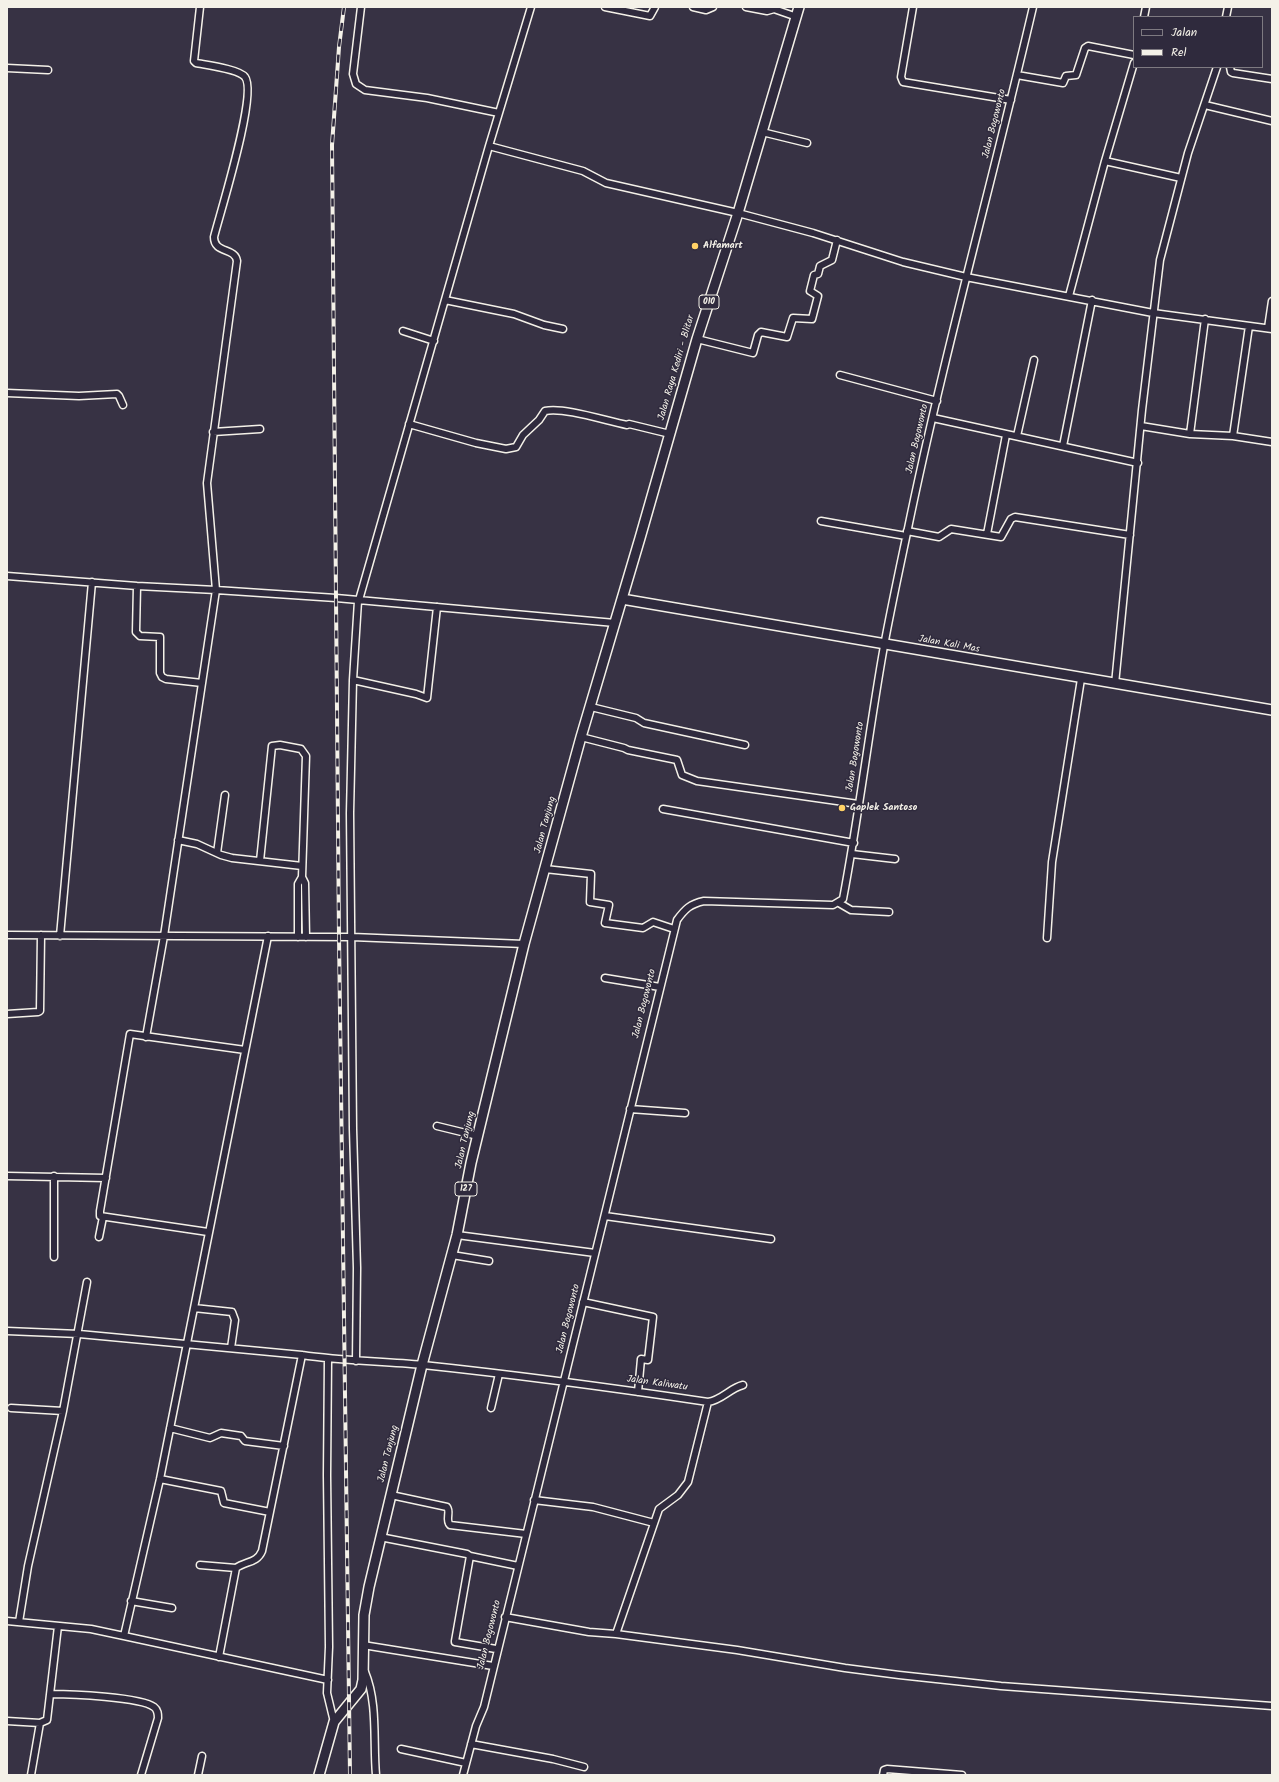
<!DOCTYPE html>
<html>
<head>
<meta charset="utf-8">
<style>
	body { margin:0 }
	#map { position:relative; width:1279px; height:1782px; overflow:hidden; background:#373244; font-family:Kalam,sans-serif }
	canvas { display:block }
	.frame { position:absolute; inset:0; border:8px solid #f4f1e8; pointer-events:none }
	.legend { position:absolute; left:1133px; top:16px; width:130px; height:52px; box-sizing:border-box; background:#2f2a3d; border:1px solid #7e7a81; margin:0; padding:5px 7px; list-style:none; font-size:12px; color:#f4f1e8 }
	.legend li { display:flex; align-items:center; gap:8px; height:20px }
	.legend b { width:20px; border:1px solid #7e7a81 }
</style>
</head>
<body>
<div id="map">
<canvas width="1279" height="1782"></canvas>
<div class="frame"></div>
<ul class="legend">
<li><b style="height:5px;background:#2f2a3d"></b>Jalan</li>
<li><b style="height:5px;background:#f4f1e8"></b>Rel</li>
</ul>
</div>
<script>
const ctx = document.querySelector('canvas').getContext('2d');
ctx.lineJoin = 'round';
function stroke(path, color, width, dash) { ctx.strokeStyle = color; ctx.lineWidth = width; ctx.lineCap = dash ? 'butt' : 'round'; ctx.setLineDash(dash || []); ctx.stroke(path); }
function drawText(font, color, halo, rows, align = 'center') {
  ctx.font = font + ' Kalam,sans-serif'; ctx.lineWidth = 3; ctx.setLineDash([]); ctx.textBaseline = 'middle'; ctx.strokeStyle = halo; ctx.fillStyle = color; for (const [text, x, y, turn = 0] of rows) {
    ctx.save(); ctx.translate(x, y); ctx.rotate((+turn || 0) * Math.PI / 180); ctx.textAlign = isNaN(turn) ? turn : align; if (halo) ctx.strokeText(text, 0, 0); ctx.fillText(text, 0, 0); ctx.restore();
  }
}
const street = new Path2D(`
	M361 7 353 74 356 84 365 90 427 98 499 113
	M605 7 650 16 655 7
	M693 7 706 10 713 7
	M746 7 767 11 774 9 797 17
	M913 7 901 77 903 82 1011 100
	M1144 17 1146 7
	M1226 17 1228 7
	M1230 67 1231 72 1233 73 1272 79
	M7 68 48 70
	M1017 75 1063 83 1066 76 1076 75 1085 48 1088 46 1134 55
	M1205 105 1272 121
	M762 132 807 143
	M489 146 583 171 606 183 738 213 813 233 903 262 966 277 1153 313 1272 329
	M1105 161 1181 178
	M1069 296 1105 161 1134 63
	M445 300 514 314 544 325 563 329
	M1268 328 1272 301
	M403 331 434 341
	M697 339 753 353 758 335 761 332 787 337 793 318 812 319 818 296 810 291 814 275 818 274 820 266 832 260 837 240
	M840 375 937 401
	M7 393 79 396 117 394 119 396 123 405
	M933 418 1138 463
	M409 424 476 443 506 449 516 447 523 435 539 420 545 411C565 407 606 421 627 425L629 424 670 434
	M1141 426 1190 434 1233 436 1272 442
	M213 432 260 429
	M1190 434 1205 319
	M1017 436 1034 360
	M1233 436 1249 326
	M1063 446 1092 300
	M821 521 906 536
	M907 531 939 537 951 529 1001 537 1011 519 1015 517 1130 535
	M987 534 1006 435
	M7 576 137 586 216 590 336 598 615 623
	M137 586 136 632 140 636 160 637V673L162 677 166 679 202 683
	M359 600 489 146 531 7
	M353 680 416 694 427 698 437 607
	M1115 684 1142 410 1160 260 1188 153 1217 67
	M591 707 636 718 644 723 745 745
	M581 737 624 748 628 750 677 760 682 775 697 781 858 804
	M663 809 854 843
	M178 840 197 844 221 855 232 858 302 866
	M217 853 225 795
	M852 854 895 859
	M260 861 272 746 280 745 301 749 306 756 302 877 305 883 306 937
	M545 869 591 874 590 902 609 905 605 923 643 928 653 922 674 929
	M839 903 851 910 889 912
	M7 935 352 937 524 944
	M60 936 92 582
	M268 936 160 1479 124 1636 328 1680
	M298 937V884L302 877
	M1047 938 1052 862 1081 679
	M605 978 660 987
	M7 1014 38 1012 40 1011 41 935
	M146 1037 164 936 216 590 207 483 237 261C235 247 214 254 214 237 220 213 258 93 245 77 239 69 206 65 196 63L194 61 200 7
	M630 1109 685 1113
	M437 1126 478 1136
	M7 1176 106 1178
	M54 1176V1257
	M605 1216 771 1239
	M208 1232 100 1216V1211L130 1034 245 1050
	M457 1235 595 1253
	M99 1237 103 1217
	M452 1255 489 1261
	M583 1302 653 1317 648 1360 641 1359 638 1392
	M194 1308 232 1312 235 1320 231 1348
	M7 1331 79 1334 302 1355C342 1361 382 1361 423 1365 518 1375 614 1388 708 1402 722 1400 730 1388 743 1385
	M328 1359 327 1475 329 1647 327 1693 334 1722
	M356 1361 357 1268 353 1129 350 813 353 680 358 601
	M11 1408 63 1411
	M491 1408 499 1374
	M170 1428 210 1438 221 1433 241 1436 245 1441 284 1446
	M160 1479 221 1491 224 1503 270 1512
	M391 1495 447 1507C451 1512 445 1520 450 1525L526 1534
	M534 1500 593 1507 654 1523
	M380 1537 467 1554 470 1556 518 1566
	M470 1556 455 1641V1642L496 1649
	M200 1565 236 1568
	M131 1601 172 1608
	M505 1617 589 1632 616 1634 737 1650 845 1668 899 1675 1001 1686 1272 1706
	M7 1621 91 1629 124 1636
	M19 1622 28 1566 63 1411 87 1282
	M616 1634 659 1509 678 1495 688 1482 708 1402
	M363 1645 493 1666
	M219 1657 236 1568C246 1561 257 1563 262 1551L302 1355
	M365 1672C378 1703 373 1741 376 1775
	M51 1694C70 1694 141 1697 154 1707 158 1710 158 1714 158 1718L141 1775
	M7 1721 40 1723 47 1720 58 1626
	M471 1744 553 1759 584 1767
	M401 1749 466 1763
	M31 1775 40 1723
	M198 1775 202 1756
	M463 1775 476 1726 484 1707 677 920C685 909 690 904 704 901L833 905 843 899C859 815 869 730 884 646 891 608 899 571 907 533 943 357 992 183 1033 7
	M883 1775 884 1770 887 1769 962 1775`);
const primary = new Path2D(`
	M622 599 1272 710
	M319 1775 334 1722 361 1689 363 1680 364 1615 369 1587 422 1365 457 1235 471 1163 524 944 581 737 640 538 697 339 738 213 799 7`);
const rail = new Path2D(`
	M344 7 339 47 332 145 339 937 350 1775`);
const markers = [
	[695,246,4,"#ffd166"],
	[842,808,4,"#ffd166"]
];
const shields = [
	[709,302,20],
	[466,1189,22]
];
const shieldNames = [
	["010",709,302],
	["127",466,1189]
];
const streetNames = [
	["Jalan Bogowonto",995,124,-76],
	["Jalan Raya Kediri - Blitar",677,368,-74],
	["Jalan Bogowonto",918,439,-77],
	["Jalan Kali Mas",949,645,10],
	["Jalan Bogowonto",856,757,-81],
	["Jalan Tanjung",546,825,-75],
	["Jalan Bogowonto",645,1004,-76],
	["Jalan Tanjung",466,1140,-77],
	["Jalan Bogowonto",569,1319,-76],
	["Jalan Kaliwatu",657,1384,8],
	["Jalan Tanjung",389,1454,-76],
	["Jalan Bogowonto",490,1635,-76]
];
const poiNames = [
	["Alfamart",703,246],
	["Gaplek Santoso",850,808]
];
stroke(street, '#f4f1e8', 9);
stroke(primary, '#f4f1e8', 12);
stroke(street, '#2f2a3d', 6);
stroke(primary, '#2f2a3d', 9);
stroke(rail, '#f4f1e8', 4);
stroke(rail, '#2f2a3d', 2.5, [8]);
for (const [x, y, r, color] of markers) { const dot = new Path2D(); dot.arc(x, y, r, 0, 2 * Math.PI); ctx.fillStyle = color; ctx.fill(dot); stroke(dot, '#2f2a3d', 1.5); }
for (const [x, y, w] of shields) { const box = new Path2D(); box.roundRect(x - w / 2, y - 7, w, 14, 3); ctx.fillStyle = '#2f2a3d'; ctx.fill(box); stroke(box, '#f4f1e8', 1); }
drawText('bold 9px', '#f4f1e8', null, shieldNames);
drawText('10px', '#f4f1e8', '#2f2a3d', streetNames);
drawText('bold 10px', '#f4f1e8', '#2f2a3d', poiNames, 'left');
</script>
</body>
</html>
